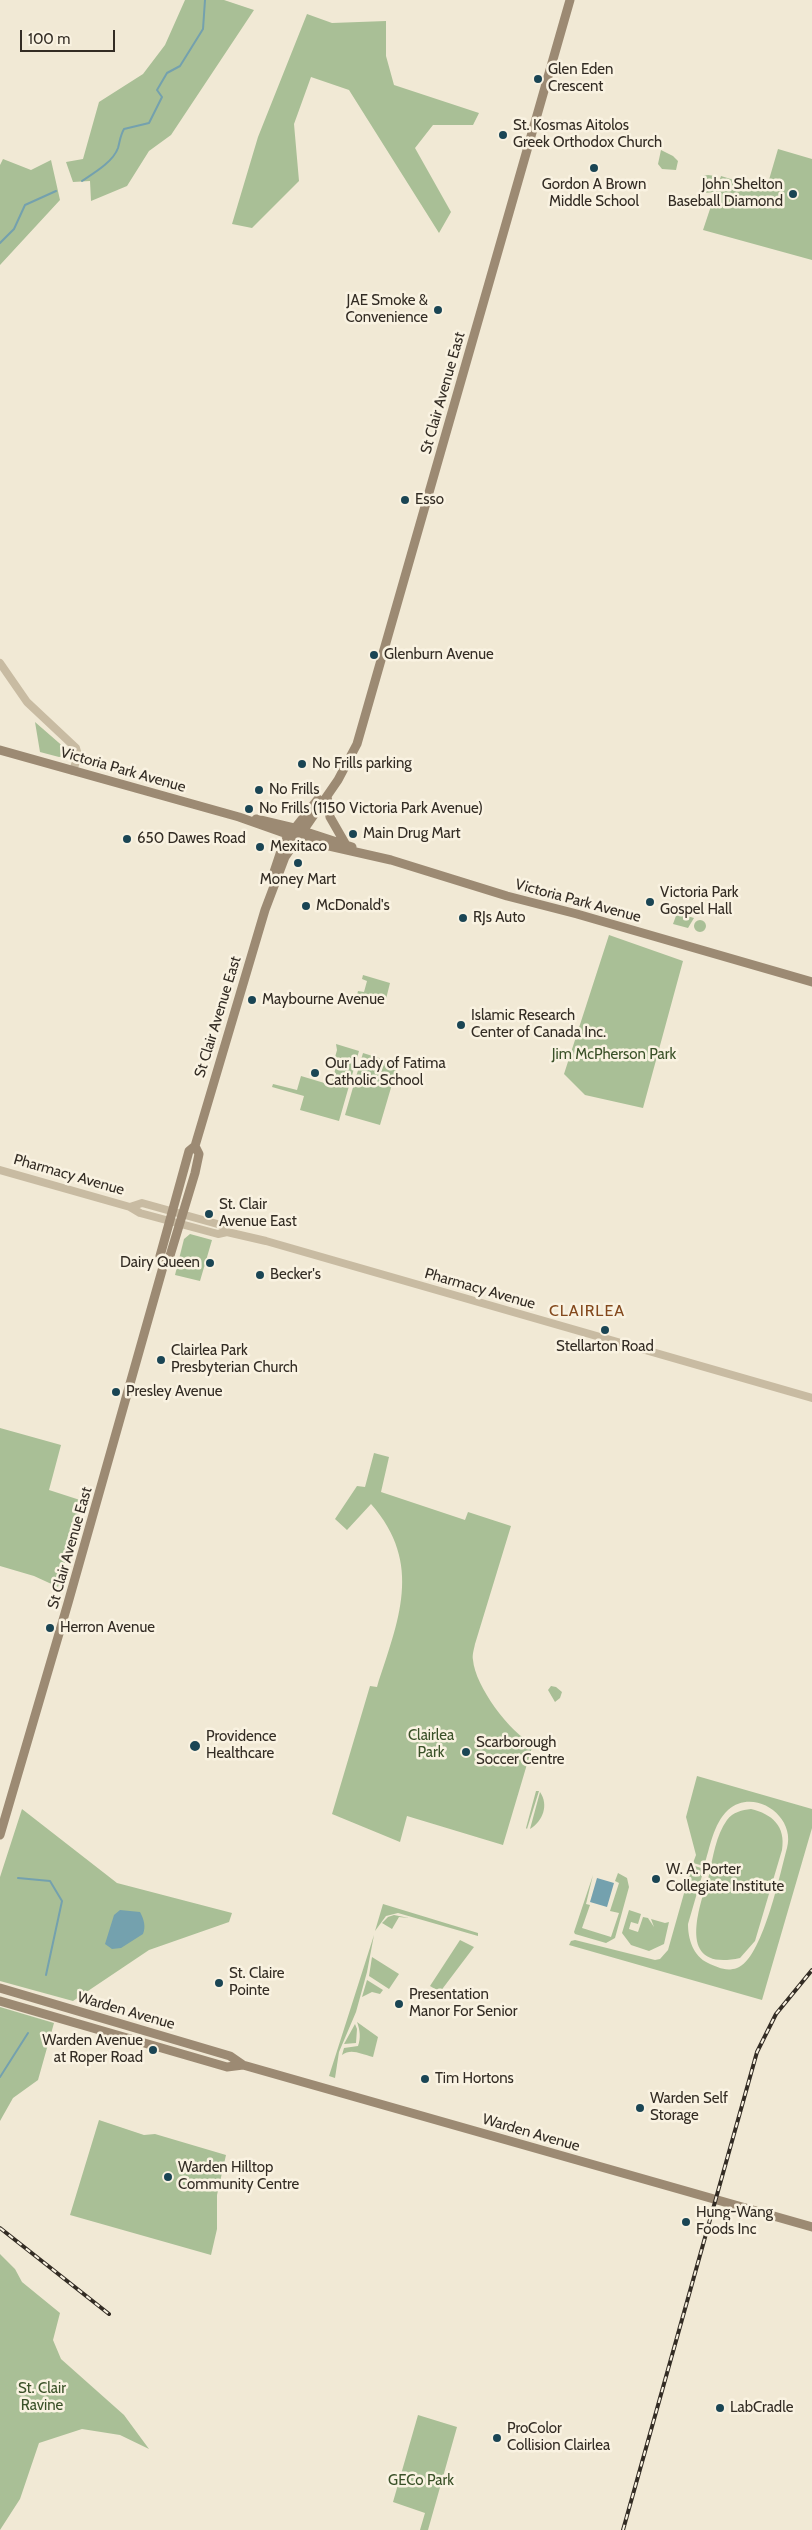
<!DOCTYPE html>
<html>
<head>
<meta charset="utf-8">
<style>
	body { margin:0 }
	#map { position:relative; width:812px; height:2530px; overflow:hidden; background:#f1e9d5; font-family:Cabin,sans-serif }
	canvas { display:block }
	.scale { position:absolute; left:20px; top:30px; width:95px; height:22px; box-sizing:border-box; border:2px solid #332c24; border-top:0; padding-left:6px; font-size:15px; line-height:18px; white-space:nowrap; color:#332c24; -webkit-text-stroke:4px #f9f2e1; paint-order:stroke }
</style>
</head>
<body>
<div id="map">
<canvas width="812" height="2530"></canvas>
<div class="scale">100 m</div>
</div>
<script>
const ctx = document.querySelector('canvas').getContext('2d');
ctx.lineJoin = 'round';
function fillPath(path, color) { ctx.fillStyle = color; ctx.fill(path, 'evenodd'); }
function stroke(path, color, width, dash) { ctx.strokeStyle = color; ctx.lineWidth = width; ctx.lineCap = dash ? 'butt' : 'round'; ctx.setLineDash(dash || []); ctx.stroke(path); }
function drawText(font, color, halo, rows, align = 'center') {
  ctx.font = font + ' Cabin,sans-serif'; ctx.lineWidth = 5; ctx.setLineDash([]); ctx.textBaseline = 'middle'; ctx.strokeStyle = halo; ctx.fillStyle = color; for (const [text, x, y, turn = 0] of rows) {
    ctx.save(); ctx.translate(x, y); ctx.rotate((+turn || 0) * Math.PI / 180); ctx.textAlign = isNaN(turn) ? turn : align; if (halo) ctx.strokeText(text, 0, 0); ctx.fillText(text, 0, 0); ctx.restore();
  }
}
const green = new Path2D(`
	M185 0H224L254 10 171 135 149 151 127 186 91 201 90 181 73 182 66 162 83 159 99 102 143 74 165 45Z
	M307 14 332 23 386 21V56L394 85 479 113 473 125H433L415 148 451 212 439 233 349 90 311 77 294 124 299 181 252 228 232 224 258 137Z
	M778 149 812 159V260L703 230 721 176 766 190Z
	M661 150 673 156 678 161 676 170 662 169 658 164Z
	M3 159 31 170 51 160 60 200 0 265V165Z
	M708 175 715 176 718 180 714 192 705 193 702 176Z
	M35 722 66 749 67 756 59 757 40 752Z
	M677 913 694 918 688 928 673 924Z
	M694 926a6 6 0 1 1 12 0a6 6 0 1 1-12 0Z
	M609 935 683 961 643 1108 585 1095 564 1074Z
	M363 975 390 983 385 1003 357 995 358 991 364 992 367 981 362 979Z
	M336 1044 359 1051 339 1121 300 1110 304 1096 272 1087 273 1084 297 1090 301 1076 331 1085 337 1063 334 1061 337 1050Z
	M363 1053 398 1064 380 1125 345 1115Z
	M190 1234 212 1240 200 1281 175 1275 184 1239Z
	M0 1428 61 1445 49 1490 83 1501 58 1587 34 1576 0 1566Z
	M374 1453 389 1457 381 1492 465 1520 468 1512 511 1526 475 1644C474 1649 472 1655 473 1660 475 1686 510 1733 533 1744L503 1845 407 1816 400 1842 332 1814 370 1686 377 1687C398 1621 424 1564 371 1504L347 1530 335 1519 357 1486 365 1487Z
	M551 1686 556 1687 562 1692 560 1698 555 1702 548 1690Z
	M697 1776 812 1809V1828L762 2000 569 1945 571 1941 575 1940 655 1960 660 1959 668 1950 692 1865 704 1869 688 1924C688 1939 693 1956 708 1963 717 1967 726 1972 737 1968 762 1960 780 1874 787 1848 796 1816 754 1787 728 1810 713 1824 710 1848 704 1866L693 1863 696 1855 686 1817Z
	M536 1791H539L527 1829 526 1828Z
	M540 1792C549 1805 543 1821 530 1829Z
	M22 1809 117 1883 232 1913 229 1922 149 1950 73 2001 0 1981V1877Z
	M751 1809C772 1814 786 1826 782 1850L755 1941 740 1958C675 1972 699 1909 709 1875 713 1857 716 1835 727 1820 733 1812 742 1810 751 1809Z
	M618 1873 627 1878 629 1887 615 1938 606 1943 575 1934 574 1932 593 1875 586 1904 590 1905 582 1928 611 1937 619 1913 610 1911 619 1883 615 1881Z
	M383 1904 478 1933V1936L398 1913 386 1916 375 1931Z
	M629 1910 641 1914 638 1924 631 1922 629 1929 638 1932 643 1917 648 1918 654 1927 651 1919 665 1923 669 1922 664 1944 649 1951 631 1945 622 1933Z
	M394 1915 409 1918 399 1917 392 1929 382 1923 388 1917Z
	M374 1935 367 1972 356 2012 339 2052 335 2078 329 2076Z
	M460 1940 474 1947 440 1992 430 1986Z
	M372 1957 399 1974 389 1989 369 1976Z
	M367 1980 383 1990 380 1994 372 1992 362 1997Z
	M0 2007 54 2023 38 2080 13 2098 0 2121Z
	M357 2022 378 2037 373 2057C361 2054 351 2048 342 2055L344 2048 358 2046C361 2038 360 2030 357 2022Z
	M355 2024 357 2029 356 2043 344 2044Z
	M99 2120 144 2135 155 2134 226 2155 217 2195V2229L211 2255 70 2215Z
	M0 2254 15 2269 22 2282 60 2313 53 2340 61 2359 124 2415 149 2449 120 2435 82 2429 39 2443 20 2499 0 2530Z
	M418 2415 457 2427 428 2530H420L425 2513 393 2502Z`);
const water = new Path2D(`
	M597 1878 614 1883 607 1907 590 1902Z
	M120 1910 140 1912C144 1919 146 1927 143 1934L121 1948 112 1949 105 1944 114 1915Z`);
const stream = new Path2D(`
	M82 181C94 173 113 162 118 148 120 141 120 136 124 129L149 123 162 97 157 90 167 73 180 66 203 29 205 0
	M0 243 14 229 25 205 56 191
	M18 1878 50 1881 62 1901 46 1975
	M0 2077 28 2033`);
const tertiary = new Path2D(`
	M0 663 27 702 76 748 78 755 73 771
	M0 1170 130 1207 140 1213 218 1234 227 1232 266 1241 812 1398
	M130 1207 142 1203 221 1225 227 1232`);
const secondary = new Path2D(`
	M0 750 239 817 307 841 391 860 507 896 577 914 812 982
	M327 796 330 817 346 845
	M256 819 294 828 352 847
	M273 875 284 842 318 799
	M163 1267 160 1256 189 1151 195 1146 265 910 285 857 338 780 357 744 570 0
	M0 1835 68 1603 163 1267 169 1259 195 1173 199 1154 195 1146
	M0 1988 230 2056 243 2065 812 2227
	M0 2001 227 2067 243 2065`);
const rail = new Path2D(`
	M0 2228 109 2314
	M623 2530 757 2052 776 2014 812 1970`);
const markers = [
	[538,79,5,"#1a4554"],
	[503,135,5,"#1a4554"],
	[594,168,5,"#1a4554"],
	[793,194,5,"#1a4554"],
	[438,310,5,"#1a4554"],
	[405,500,5,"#1a4554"],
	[374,655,5,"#1a4554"],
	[302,764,5,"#1a4554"],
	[259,790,5,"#1a4554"],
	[249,809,5,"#1a4554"],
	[353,834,5,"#1a4554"],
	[127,839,5,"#1a4554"],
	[260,847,5,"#1a4554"],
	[298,863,5,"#1a4554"],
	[650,902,5,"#1a4554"],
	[306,906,5,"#1a4554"],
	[463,918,5,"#1a4554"],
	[252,1000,5,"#1a4554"],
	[461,1025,5,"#1a4554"],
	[315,1073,5,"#1a4554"],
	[209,1214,5,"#1a4554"],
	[210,1263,5,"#1a4554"],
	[260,1275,5,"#1a4554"],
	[605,1330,5,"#1a4554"],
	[161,1360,5,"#1a4554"],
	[116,1392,5,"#1a4554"],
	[50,1628,5,"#1a4554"],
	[195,1746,6,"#1a4554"],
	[466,1752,5,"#1a4554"],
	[656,1879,5,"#1a4554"],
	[219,1983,5,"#1a4554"],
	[399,2004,5,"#1a4554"],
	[153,2050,5,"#1a4554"],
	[425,2079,5,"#1a4554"],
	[640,2108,5,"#1a4554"],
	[168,2177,5,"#1a4554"],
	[686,2222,5,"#1a4554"],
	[720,2408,5,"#1a4554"],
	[497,2438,5,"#1a4554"]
];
const poiNames = [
	["Glen Eden",548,70],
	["Crescent",548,87],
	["St. Kosmas Aitolos",513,126],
	["Greek Orthodox Church",513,143],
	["Gordon A Brown",594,185,"center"],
	["Middle School",594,202,"center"],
	["John Shelton",783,185,"right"],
	["Baseball Diamond",783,202,"right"],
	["JAE Smoke &",428,301,"right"],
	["Convenience",428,318,"right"],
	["Esso",415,500],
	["Glenburn Avenue",384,655],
	["No Frills parking",312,764],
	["No Frills",269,790],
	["No Frills (1150 Victoria Park Avenue)",259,809],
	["Main Drug Mart",363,834],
	["650 Dawes Road",137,839],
	["Mexitaco",270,847],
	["Money Mart",298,880,"center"],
	["Victoria Park",660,893],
	["Gospel Hall",660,910],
	["McDonald's",316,906],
	["RJs Auto",473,918],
	["Maybourne Avenue",262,1000],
	["Islamic Research",471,1016],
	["Center of Canada Inc.",471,1033],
	["Our Lady of Fatima",325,1064],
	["Catholic School",325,1081],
	["St. Clair",219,1205],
	["Avenue East",219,1222],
	["Dairy Queen",200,1263,"right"],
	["Becker's",270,1275],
	["Stellarton Road",605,1347,"center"],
	["Clairlea Park",171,1351],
	["Presbyterian Church",171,1368],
	["Presley Avenue",126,1392],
	["Herron Avenue",60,1628],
	["Providence",206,1737],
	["Healthcare",206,1754],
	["Scarborough",476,1743],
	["Soccer Centre",476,1760],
	["W. A. Porter",666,1870],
	["Collegiate Institute",666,1887],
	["St. Claire",229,1974],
	["Pointe",229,1991],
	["Presentation",409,1995],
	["Manor For Senior",409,2012],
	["Warden Avenue",143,2041,"right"],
	["at Roper Road",143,2058,"right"],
	["Tim Hortons",435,2079],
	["Warden Self",650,2099],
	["Storage",650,2116],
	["Warden Hilltop",178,2168],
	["Community Centre",178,2185],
	["Hung-Wang",696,2213],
	["Foods Inc",696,2230],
	["LabCradle",730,2408],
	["ProColor",507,2429],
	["Collision Clairlea",507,2446]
];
const streetNames = [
	["St Clair Avenue East",443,393,-74],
	["Victoria Park Avenue",123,770,16],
	["Victoria Park Avenue",578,901,15],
	["St Clair Avenue East",218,1017,-73],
	["Pharmacy Avenue",69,1175,16],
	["Pharmacy Avenue",480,1289,16],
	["St Clair Avenue East",70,1548,-74],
	["Warden Avenue",126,2011,16],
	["Warden Avenue",531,2133,16]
];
const parkNames = [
	["Jim McPherson Park",614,1055],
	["Clairlea",431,1736],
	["Park",431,1753],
	["St. Clair",42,2389],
	["Ravine",42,2406],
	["GECo Park",421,2481]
];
const neighbourhoodNames = [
	["CLAIRLEA",587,1311]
];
fillPath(green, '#a9bf96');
fillPath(water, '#74a1ae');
stroke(stream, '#74a1ae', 2);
stroke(tertiary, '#c8bba2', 8);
stroke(secondary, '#9c8a73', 9);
stroke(rail, '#332c24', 4);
stroke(rail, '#f9f2e1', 2, [5.5]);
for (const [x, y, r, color] of markers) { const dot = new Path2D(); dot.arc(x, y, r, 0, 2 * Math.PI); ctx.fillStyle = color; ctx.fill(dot); stroke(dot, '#f9f2e1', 2); }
drawText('15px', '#332c24', '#f9f2e1', poiNames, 'left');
drawText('15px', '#332c24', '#f9f2e1', streetNames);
drawText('15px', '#3a5128', '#f9f2e1', parkNames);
ctx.letterSpacing = '1px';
drawText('16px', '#83481c', '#f9f2e1', neighbourhoodNames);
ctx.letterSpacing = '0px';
</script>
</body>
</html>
